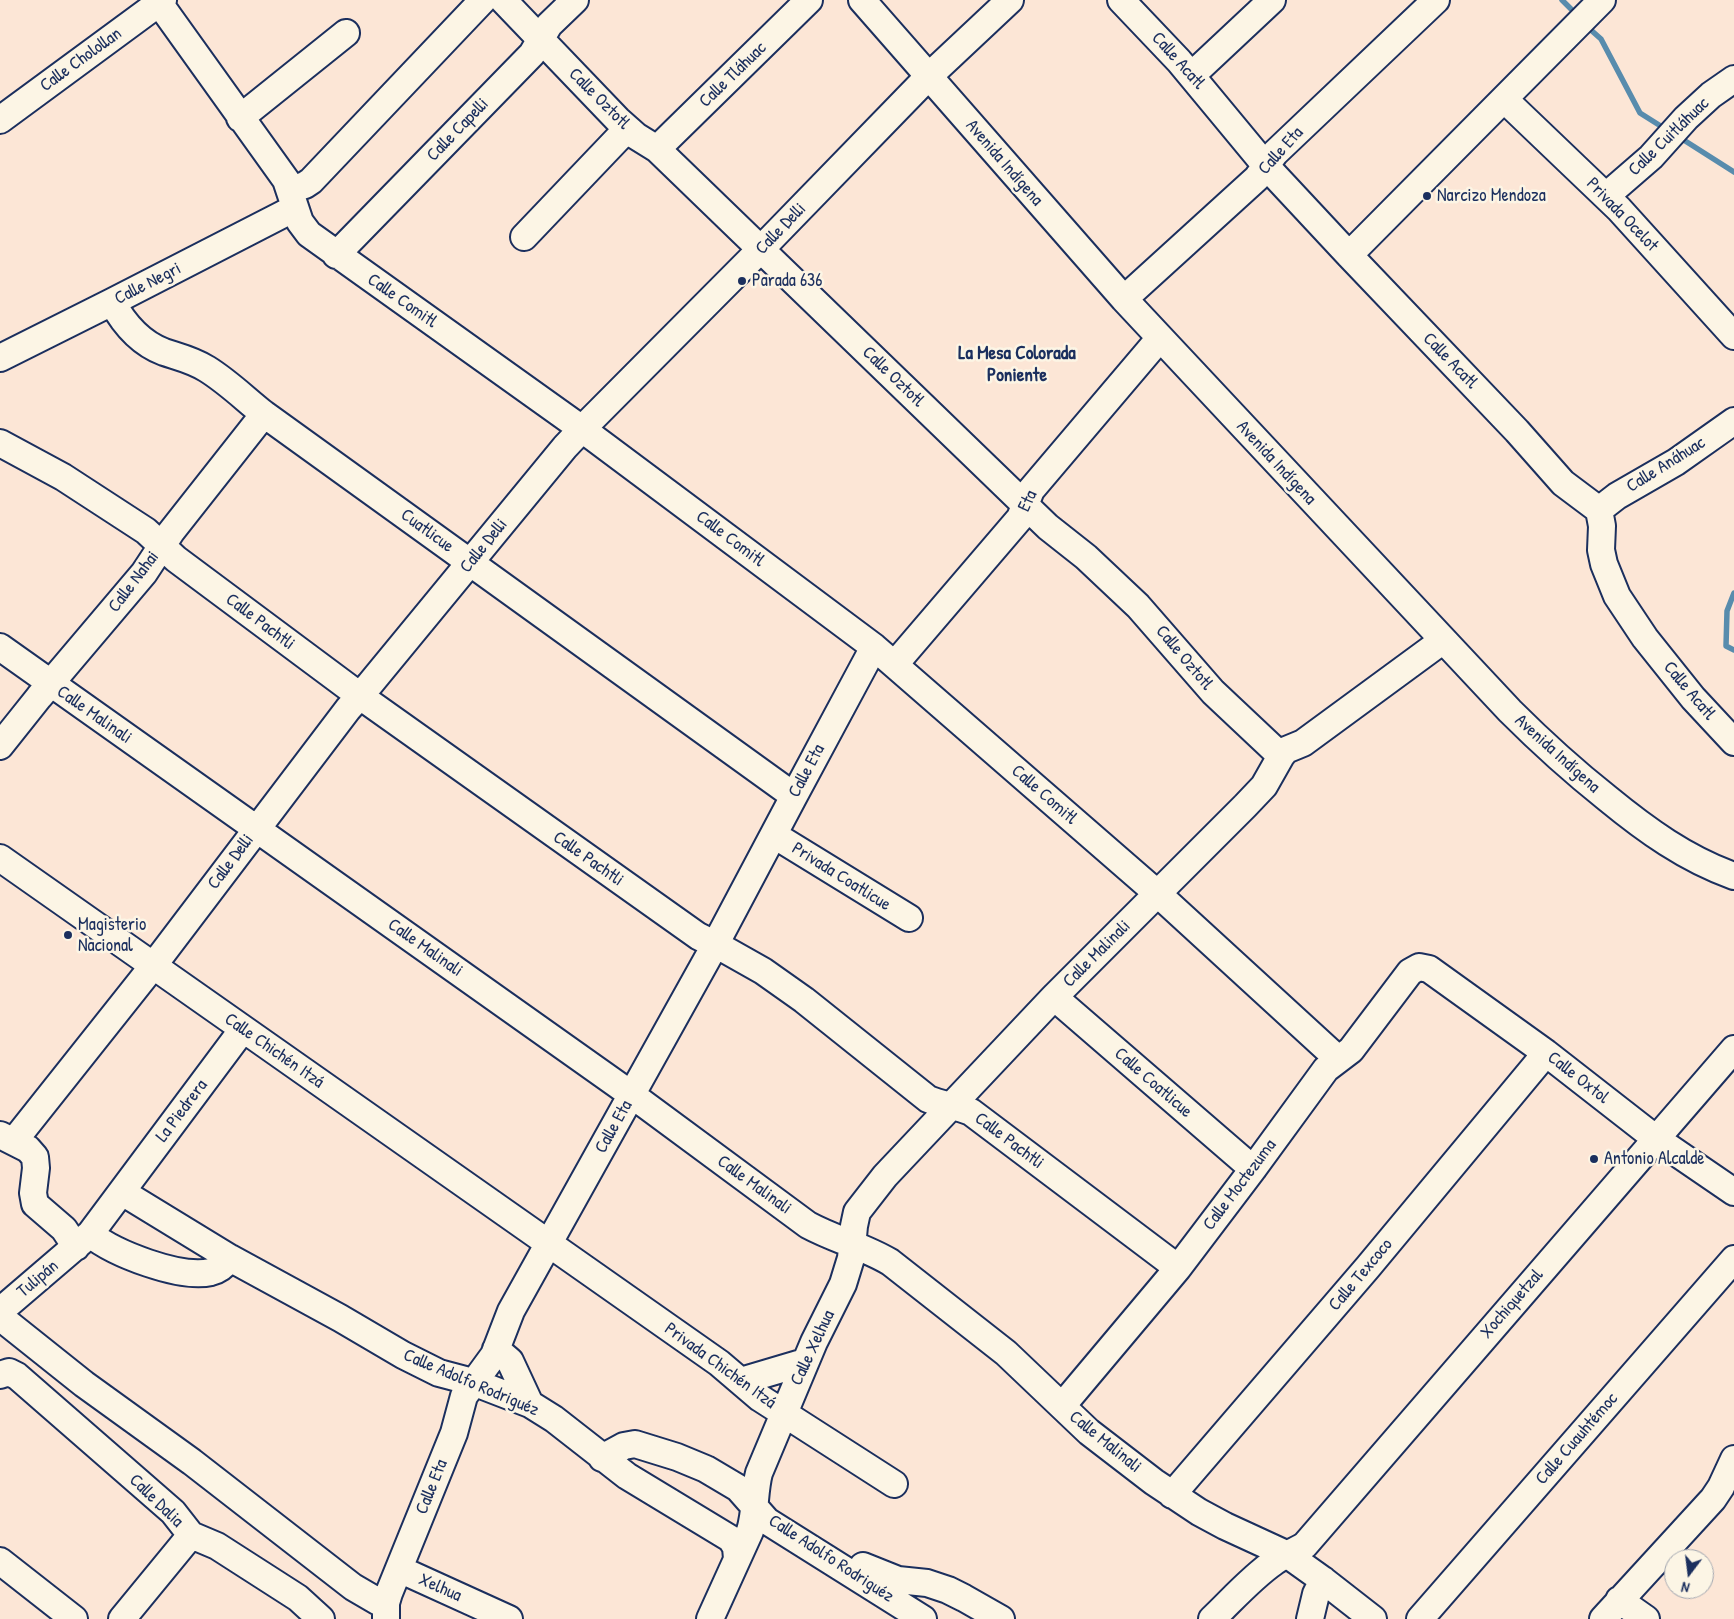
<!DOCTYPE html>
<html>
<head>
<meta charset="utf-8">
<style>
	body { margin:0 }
	#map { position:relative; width:1734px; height:1619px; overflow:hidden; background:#fce6d6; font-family:"Patrick Hand",sans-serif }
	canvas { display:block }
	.north { position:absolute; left:1664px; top:1549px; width:50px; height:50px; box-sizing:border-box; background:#fcf5e5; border:1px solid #a2a6af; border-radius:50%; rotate:195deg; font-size:14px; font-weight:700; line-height:20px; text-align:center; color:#1b2f5e }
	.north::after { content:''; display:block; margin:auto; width:18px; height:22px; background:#1b2f5e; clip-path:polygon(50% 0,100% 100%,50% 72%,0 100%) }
</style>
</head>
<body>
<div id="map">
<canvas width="1734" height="1619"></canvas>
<div class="north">N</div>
</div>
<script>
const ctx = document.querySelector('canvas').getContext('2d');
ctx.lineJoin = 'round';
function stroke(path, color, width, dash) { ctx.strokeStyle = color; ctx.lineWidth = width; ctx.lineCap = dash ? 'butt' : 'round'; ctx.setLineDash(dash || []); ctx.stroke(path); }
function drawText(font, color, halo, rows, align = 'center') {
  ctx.font = font + ' "Patrick Hand",sans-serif'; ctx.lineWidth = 5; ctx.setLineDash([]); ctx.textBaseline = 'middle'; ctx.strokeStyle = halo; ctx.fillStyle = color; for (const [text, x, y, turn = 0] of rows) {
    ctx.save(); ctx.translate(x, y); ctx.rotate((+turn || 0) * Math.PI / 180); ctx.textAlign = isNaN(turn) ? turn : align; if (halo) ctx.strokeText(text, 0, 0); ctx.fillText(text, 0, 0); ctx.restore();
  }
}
const stream = new Path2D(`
	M1562 0 1571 9
	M1592 31 1601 39 1640 113 1667 130
	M1679 137 1734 172
	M1734 593 1727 611 1726 646 1734 650`);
const minor = new Path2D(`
	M157 0 286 180 300 222 309 234 582 429 874 647 1158 894 1338 1059
	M503 0 618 120 636 136 657 149 1048 527 1086 557 1138 606 1213 692 1281 756
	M862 0 1124 299 1510 711C1541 742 1573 771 1607 798 1646 830 1686 859 1734 876
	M1121 0 1179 61 1266 166 1349 255 1517 431 1563 483 1599 510 1602 526 1601 550 1604 564 1617 596 1645 638 1693 698 1734 742
	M1192 75 1272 0
	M1504 99 1619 209 1734 336
	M240 118 346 33
	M0 120 163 0
	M657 149 809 0
	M290 190 305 185 311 181 483 0
	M1606 196 1651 157 1686 118 1711 95 1734 79
	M524 237 627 129
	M336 255 532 54 549 25 575 0
	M1349 255 1602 0
	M1124 299 1257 178 1275 153 1436 0
	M112 302C124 324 140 343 164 352 179 357 193 360 207 369 228 382 245 399 264 414L794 796
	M0 358 112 302 295 208
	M0 443 63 477 146 531 176 559 360 696 698 936 724 949 763 971 804 1000 928 1099C942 1105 957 1106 971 1112L1178 1268
	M1599 510 1617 496 1676 462 1734 421
	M0 647 632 1095 808 1225C836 1240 863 1246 890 1262L1006 1353 1089 1432 1154 1482 1199 1512 1225 1526 1288 1555 1323 1580 1373 1619
	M895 664 1020 518 1031 490 1160 338
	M0 746 39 697 144 573 171 532 264 414
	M774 835 909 918
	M0 858 719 1363 760 1398 894 1484
	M1054 997 1253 1169
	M0 1135 28 1149 35 1157 36 1168 33 1193 35 1204 64 1229 76 1247
	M14 1141 153 966 348 709 370 684 565 447 582 429 760 250 928 77 1010 0
	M122 1192 230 1258 340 1318 403 1355 439 1373 473 1382 530 1404 554 1419 627 1476 731 1539 736 1547 737 1559
	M90 1234C115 1254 180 1279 211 1272 219 1270 225 1265 230 1258
	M0 1311 90 1234 243 1029
	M0 1317 84 1384 192 1462 353 1587 377 1601 386 1603
	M496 1349 510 1361 530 1404
	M0 1375 9 1372 17 1376 173 1512 191 1535 217 1546 298 1598 321 1619
	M741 1381 805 1362
	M1062 1406 1178 1268 1253 1169 1326 1069 1351 1050 1410 972 1419 967 1429 969 1546 1053 1655 1138 1734 1192
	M602 1458 624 1446 635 1444 677 1457 706 1469 738 1488 767 1521 923 1619
	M1172 1495 1368 1267 1546 1053
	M0 1561 74 1619
	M863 1566 898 1580 927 1583 948 1590 964 1598 1001 1619
	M399 1569 509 1619
	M1619 1600 1646 1619
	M122 1619 191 1535
	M386 1619V1603L389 1593 454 1433 464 1396 494 1355 511 1311 715 945 794 796 874 647
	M710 1619 750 1531C756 1511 754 1492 759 1473L814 1342 843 1284 851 1258 854 1226 857 1212 885 1176 1054 997 1245 806 1264 786 1281 756 1286 750 1303 743 1442 641
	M1212 1619C1232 1600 1251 1578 1274 1562 1283 1555 1295 1552 1305 1545L1734 1049
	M1310 1619 1316 1594 1323 1580
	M1420 1619 1734 1259
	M1603 1619 1713 1499 1721 1487 1734 1459`);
const markers = [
	[1427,196,5,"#1b2f5e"],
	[742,281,5,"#1b2f5e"],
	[68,935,5,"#1b2f5e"],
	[1594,1159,5,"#1b2f5e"]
];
const streetNames = [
	["Calle Cholollan",81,60,-36],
	["Calle Acatl",1178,61,48],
	["Calle Tláhuac",733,75,-44],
	["Calle Oztotl",599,99,45],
	["Calle Capelli",458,130,-46],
	["Calle Cuitláhuac",1669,137,-44],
	["Calle Eta",1281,151,-48],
	["Avenida Indígena",1004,163,49],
	["Privada Ocelot",1622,215,46],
	["Calle Delli",781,229,-46],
	["Calle Negri",148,284,-27],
	["Calle Comitl",402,301,35],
	["Calle Acatl",1450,361,46],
	["Calle Oztotl",893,377,44],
	["Avenida Indígena",1276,463,47],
	["Calle Anáhuac",1666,465,-32],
	["Eta",1028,501,-64],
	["Cuatlicue",427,531,36],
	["Calle Comitl",730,539,37],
	["Calle Delli",484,546,-51],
	["Calle Nahai",134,582,-53],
	["Calle Pachtli",260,622,37],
	["Calle Oztotl",1184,658,50],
	["Calle Acatl",1689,691,50],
	["Calle Malinali",94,715,35],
	["Avenida Indígena",1557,754,42],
	["Calle Eta",807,771,-62],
	["Calle Comitl",1044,795,41],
	["Calle Pachtli",588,859,35],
	["Calle Delli",231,862,-53],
	["Privada Coatlicue",841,877,32],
	["Calle Malinali",425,948,35],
	["Calle Malinali",1097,954,-45],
	["Calle Chichén Itzá",274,1051,35],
	["Calle Oxtol",1578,1078,38],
	["Calle Coatlicue",1153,1083,41],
	["La Piedrera",182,1111,-53],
	["Calle Eta",614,1127,-61],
	["Calle Pachtli",1009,1141,37],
	["Calle Malinali",754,1185,36],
	["Calle Moctezuma",1240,1185,-53],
	["Calle Texcoco",1361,1275,-50],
	["Tulipán",38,1279,-40],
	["Xochiquetzal",1512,1304,-49],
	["Calle Xelhua",813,1348,-65],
	["Privada Chichén Itzá",720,1366,36],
	["Calle Adolfo Rodriguéz",471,1383,23],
	["Calle Cuauhtémoc",1577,1439,-49],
	["Calle Malinali",1105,1442,39],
	["Calle Eta",432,1487,-68],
	["Calle Dalia",156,1501,44],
	["Calle Adolfo Rodriguéz",831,1559,33],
	["Xelhua",440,1588,24]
];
const poiNames = [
	["Narcizo Mendoza",1437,196],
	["Parada 636",752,281],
	["Magisterio",78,925],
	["Nacional",78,946],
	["Antonio Alcalde",1604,1159]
];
const neighbourhoodNames = [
	["La Mesa Colorada",1017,354],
	["Poniente",1017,376]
];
stroke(stream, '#588cad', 5.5);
stroke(minor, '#1b2f5e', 30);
stroke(minor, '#fcf5e5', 26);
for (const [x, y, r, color] of markers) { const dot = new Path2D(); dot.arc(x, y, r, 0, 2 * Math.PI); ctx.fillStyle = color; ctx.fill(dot); stroke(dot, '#fcf5e5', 2); }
drawText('18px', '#1b2f5e', '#fcf5e5', streetNames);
drawText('18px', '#1b2f5e', '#fcf5e5', poiNames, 'left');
drawText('bold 19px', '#1b2f5e', '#fcf5e5', neighbourhoodNames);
</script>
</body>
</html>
